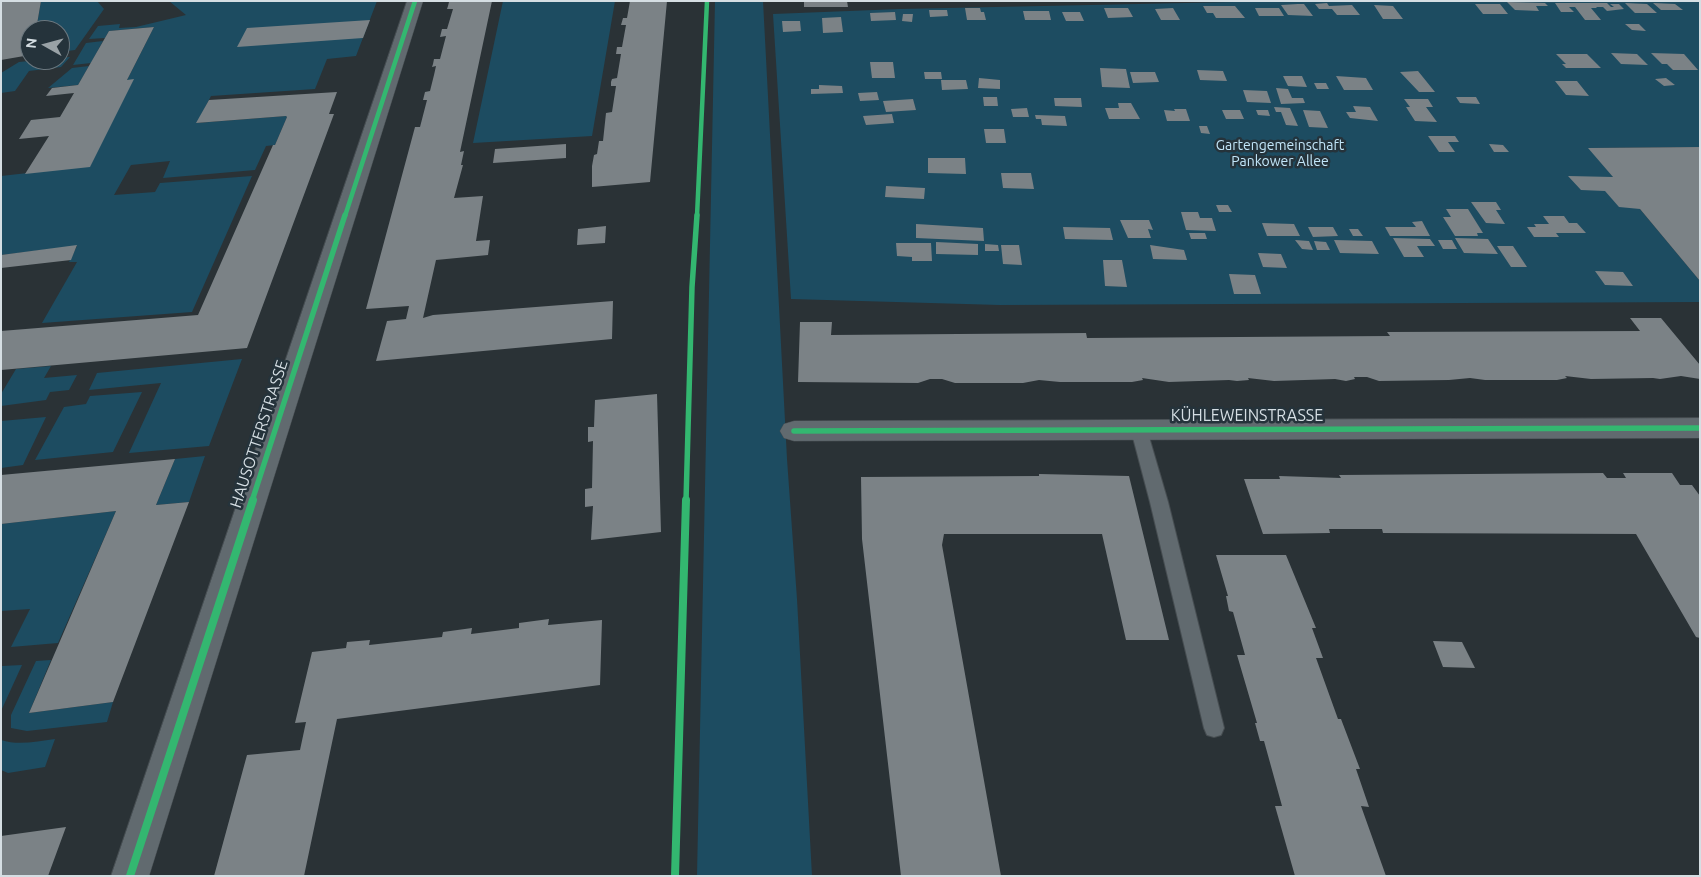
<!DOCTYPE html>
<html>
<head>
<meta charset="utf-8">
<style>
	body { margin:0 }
	#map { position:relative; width:1701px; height:877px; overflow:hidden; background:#2a3236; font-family:Ubuntu,sans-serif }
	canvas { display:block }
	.frame { position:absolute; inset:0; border:2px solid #d5dee3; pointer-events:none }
	.north { position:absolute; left:20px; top:20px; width:50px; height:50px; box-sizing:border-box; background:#25333b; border:1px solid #6b777e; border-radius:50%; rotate:277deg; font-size:14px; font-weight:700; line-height:20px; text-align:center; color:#d5dee3 }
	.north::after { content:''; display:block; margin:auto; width:18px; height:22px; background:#99a2a6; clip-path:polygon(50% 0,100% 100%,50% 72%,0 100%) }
</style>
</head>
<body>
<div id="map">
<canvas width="1701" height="877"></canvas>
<div class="frame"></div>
<div class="north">N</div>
</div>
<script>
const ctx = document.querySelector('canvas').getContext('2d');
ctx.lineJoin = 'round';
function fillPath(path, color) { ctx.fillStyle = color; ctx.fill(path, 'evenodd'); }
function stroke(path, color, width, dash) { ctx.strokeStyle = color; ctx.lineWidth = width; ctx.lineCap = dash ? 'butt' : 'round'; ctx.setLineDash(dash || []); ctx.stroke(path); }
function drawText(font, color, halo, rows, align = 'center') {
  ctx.font = font + ' Ubuntu,sans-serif'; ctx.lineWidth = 5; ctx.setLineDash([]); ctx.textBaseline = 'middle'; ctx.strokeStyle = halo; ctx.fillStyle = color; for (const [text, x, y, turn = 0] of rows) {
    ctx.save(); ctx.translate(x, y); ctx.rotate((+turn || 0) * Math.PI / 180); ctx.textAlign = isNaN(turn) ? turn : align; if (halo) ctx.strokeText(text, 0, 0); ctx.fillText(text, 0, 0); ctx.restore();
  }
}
const green = new Path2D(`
	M41 1H97L104 9 75 50 60 52V30H36Z
	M169 1H377L356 56 327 59 315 89 211 96 197 123 286 116 287 117 275 145 266 146 255 170 163 178 170 161 131 165 114 195 155 192 160 183 252 176 192 312 42 323 77 262H69L77 246 1 255V176L90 166 127 80 154 27 109 31 105 38 89 39 98 26 120 24 119 28 136 27 186 15Z
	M503 1H615L592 136 473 143Z
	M715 1H763L787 459 797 599 812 876H697Z
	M1281 1H1700V147L1589 148 1700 281V302L1000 305 791 299 773 14 900 9Z
	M103 41 91 63 73 65 86 43Z
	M70 57 61 67 29 71 15 91 1 93V73L19 62Z
	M89 66 78 85 48 88 72 68Z
	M242 359 209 446 129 453 161 383 89 390 97 373Z
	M51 366 44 378 77 375 69 390 50 392 46 400 1 406V394L16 369Z
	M142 392 113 452 35 460 64 407 86 404 90 396Z
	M46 417 23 465 1 468V421Z
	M205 456 189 502 156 505 175 459Z
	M116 511 58 643 11 647 30 609 1 611V524Z
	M51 660 29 713 113 702 107 722 27 731 11 728V715L36 661Z
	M22 665 1 711 2 666Z
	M55 739 45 767 8 773 1 770V740C19 746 37 741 55 739Z`);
const building = new Path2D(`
	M1 1H41L36 30H30V55L1 60Z
	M492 1 460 152 464 151 461 165H463L454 198 483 196 476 241 490 240 488 255 436 260 423 318 433 315 613 301 612 339 376 361 387 321 406 319 409 306 366 309 415 127H420L427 100H423L425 92 430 91 434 75 436 66 432 67 433 64 434 59H440L446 36 440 37 442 29H447L453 9H447L448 6 449 2 454 1Z
	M630 1H667L650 182 592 187V166L594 155 597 154 599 141H603L606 113 612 112 616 86H611V82L612 79 617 78 621 54H616L617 47H622L626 25H621L623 18H627Z
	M804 1H847L848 7H804Z
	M1507 2 1545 3 1548 6H1536L1539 11 1515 10Z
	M1327 3 1329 6 1352 5 1360 15H1337L1332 9H1319L1315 4Z
	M1555 3H1607L1611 7H1614L1610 4H1619L1624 9 1607 11 1603 7H1596L1597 8H1591L1601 20H1585L1575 7H1569L1574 12H1561Z
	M1625 3 1647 4 1657 13H1635Z
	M1653 3 1675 4 1683 10H1661Z
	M1298 4H1304L1313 16 1288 15 1281 5Z
	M1475 4H1500L1508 14H1483Z
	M1374 5 1393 6 1403 19H1383Z
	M1203 6H1235L1245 18H1216L1213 13H1207Z
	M965 8H980L981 12H984L986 20H967Z
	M1104 8H1128L1133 17 1108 18Z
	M1173 8 1180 20H1161L1155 9Z
	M1255 8H1279L1284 16H1259Z
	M929 10H947L948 16 930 17Z
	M1023 11H1049L1051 20H1025Z
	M895 12 896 20 871 21 870 13Z
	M1062 12H1080L1084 21H1066Z
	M903 14H913L912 22 902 21Z
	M841 17 843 32 823 33 822 18Z
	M370 20 363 38 237 47 247 28Z
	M782 21H800L801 31 783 32Z
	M1625 24H1639L1646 31 1632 30Z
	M154 27 127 80 134 79 90 167 25 174 49 136 19 139 31 120 60 117 74 93 46 96 52 88 78 85 109 31Z
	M1611 53 1637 54 1648 65 1621 64Z
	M1651 53 1684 54 1698 70H1673L1667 64H1662Z
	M1556 54H1587L1601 68H1566L1562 64H1566Z
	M870 62H893L895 78H872Z
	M1100 68 1126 69 1130 88 1102 87Z
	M1197 70 1223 71 1227 81 1200 80Z
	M1418 71 1435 92H1419L1400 72Z
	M924 72H941L942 79H925Z
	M1130 72H1155L1159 82 1133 83Z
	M1283 76H1302L1307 87 1288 86Z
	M1336 76 1366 78 1373 90H1344Z
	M979 78 1000 80V89L978 88Z
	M1666 78 1675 85 1664 86 1655 79Z
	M941 80H966L968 89 942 90Z
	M1555 81H1577L1589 96 1566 95Z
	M1314 83H1326L1329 89H1317Z
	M819 85 842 86 843 93 811 94V89H819Z
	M1276 88 1288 89 1292 98H1303L1305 103 1281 104Z
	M1243 90 1267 91 1271 103 1247 102Z
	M337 92 329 114H334L247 348 1 370V331L198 315 273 145H275L287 117 286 116 196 123 209 100Z
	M877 92 879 100 860 101 858 93Z
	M983 97H997L998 106H984Z
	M1456 97H1476L1480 104 1460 103Z
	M1054 98H1081L1082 107 1055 106Z
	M913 99 916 110 886 112 883 101Z
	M1404 99H1428L1433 107H1426L1437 122 1415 121 1406 107H1410Z
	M1118 103H1131L1140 119H1109L1105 108H1119Z
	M1353 106 1370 107 1378 121 1350 118 1346 112H1356Z
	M1274 107 1290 108 1298 126 1286 125 1281 112H1276Z
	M1027 108 1029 117H1013L1011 109Z
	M1174 109H1186L1190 121H1167L1164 110 1175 111Z
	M1222 110H1240L1244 119H1226Z
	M1256 110H1268L1270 116 1258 115Z
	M1303 110 1320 111 1328 128 1309 127Z
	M892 114 894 123 866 125 863 116Z
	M1035 115 1065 116 1067 126 1042 125 1041 119H1036Z
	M1199 126H1207L1210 134 1201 133Z
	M984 129H1004L1006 143H986Z
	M1428 136H1455L1459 142H1448L1455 152H1439Z
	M566 144V158L493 163 495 149Z
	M1489 144 1503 145 1509 152H1494Z
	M1700 147V281L1640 209 1619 207 1605 191 1581 190 1568 176 1613 177 1588 148Z
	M928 158H965L966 174 928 173Z
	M1001 173H1031L1034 189 1003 188Z
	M886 186 925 188 924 199 885 197Z
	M1471 202H1496L1501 210H1496L1505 224 1486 223Z
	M1216 205H1228L1232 212H1219Z
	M1446 209H1468L1483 233H1477L1478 236H1455L1443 217H1451Z
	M1181 212H1198L1200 218H1212L1216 231 1186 230Z
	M1543 216H1564L1569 223H1577L1586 233H1556L1559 237H1534L1527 227H1536L1534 224H1549Z
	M1120 220H1149L1153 230 1148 229 1151 238H1128Z
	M1422 221 1430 236H1390L1385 227H1416L1412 222Z
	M1262 223 1294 224 1300 236H1267Z
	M916 224 983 228 984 241 916 238Z
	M606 226 605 243 577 245 578 229Z
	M1063 227 1110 228 1113 240 1065 239Z
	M1308 227H1333L1338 236 1313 237Z
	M1349 229H1358L1363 236H1353Z
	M1189 233H1205L1207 239H1191Z
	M1393 238 1430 239 1435 246H1417L1424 257H1404Z
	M1455 238 1488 239 1498 254 1464 253Z
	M1295 240 1309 241 1313 250 1302 249Z
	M1334 240 1372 241 1379 254 1340 253Z
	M1438 240H1452L1457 249H1443Z
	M1314 241 1326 242 1330 250H1317Z
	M936 242 978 244V255L936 254Z
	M896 243H931L932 261H912V257L897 256Z
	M985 244 998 245 999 251H985Z
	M77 245 71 260 1 268V255Z
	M1001 245H1019L1022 265 1003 264Z
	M1150 245 1184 250 1187 260 1153 259Z
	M1497 246H1513L1527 267H1511Z
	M1258 253 1281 254 1287 268 1263 267Z
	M1103 260H1122L1127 287 1105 286Z
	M1595 271 1623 272 1633 286 1605 285Z
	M1229 274 1255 275 1261 294H1234Z
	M1630 318H1661L1700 365V379L1681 376 1660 379 1653 378 1591 379 1565 376 1567 378 1557 380H1485L1470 378 1449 380 1379 381 1367 377H1354L1355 379 1346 381 1335 379 1274 381 1248 378 1249 380 1237 381 1229 380 1169 382 1142 378 1143 380 1132 382H1060L1039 380 1023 383H955L942 379H930L918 383 798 382 800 322H832L831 335 1086 333 1087 338 1390 336 1387 332 1640 331Z
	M657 394 661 532 591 540 593 506 585 507V489L592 488 593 441 588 442V427H594L595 400Z
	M175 459 156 505 189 502 113 702 29 713 116 511 1 524V475Z
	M1603 473 1607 478H1626L1623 473H1672L1680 485H1692L1700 496V638L1696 637 1636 534 1383 533 1382 529H1329L1330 533 1263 534 1244 479H1280L1279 476 1341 478 1339 475Z
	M1039 474 1129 476 1169 640H1126L1102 534H944L942 545 1001 876H901L862 539 861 477 1039 476Z
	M1216 555H1286L1316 628H1312L1323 658H1316L1338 719H1341L1360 769H1356L1369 807 1361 806 1386 876H1295L1275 806H1282L1264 741H1260L1255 723H1257L1237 655H1245L1233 612 1229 611 1226 596H1228Z
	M549 619 548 625 602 620 600 685 337 719 304 876H214L247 755 300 750 306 722 295 723 312 652 346 648 347 642 370 640 369 645 442 637 443 632 472 628 471 634 519 628V623Z
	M1433 641 1462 642 1475 668 1443 667Z
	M66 827 48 876H1V836Z`);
const service = new Path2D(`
	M1139 424 1145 426 1147 430 1168 502 1224 728 1221 735 1214 737 1207 735 1204 728 1150 502 1131 430 1133 426Z`);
const minor = new Path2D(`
	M407 1H423L149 876H111Z
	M1700 418V438L794 441 784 438 780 431 784 424 794 421Z`);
const cyclewayFar2 = new Path2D(`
	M345 216 415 1
	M697 216 707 1`);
const cyclewayFar1 = new Path2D(`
	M794 431 1700 428
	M252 501 345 215
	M686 501 692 287 697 215`);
const cycleway = new Path2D(`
	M130 876 253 500
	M675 876 686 500`);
const farParknames = [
	["Gartengemeinschaft",1280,145],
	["Pankower Allee",1280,161]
];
const streetNames = [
	["KÜHLEWEINSTRASSE",1247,416],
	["HAUSOTTERSTRASSE",259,434,-72]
];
fillPath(green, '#1d4c61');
fillPath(building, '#7b8286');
stroke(service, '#464d51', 2);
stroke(minor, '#464d51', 1);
fillPath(service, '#616a6f');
fillPath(minor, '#616a6f');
stroke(cyclewayFar2, '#33b770', 4.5);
stroke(cyclewayFar1, '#33b770', 5.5);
stroke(cycleway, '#33b770', 8);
drawText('14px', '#c2e6f9', '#25333b', farParknames);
drawText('16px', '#d5dee3', '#25333b', streetNames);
</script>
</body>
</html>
